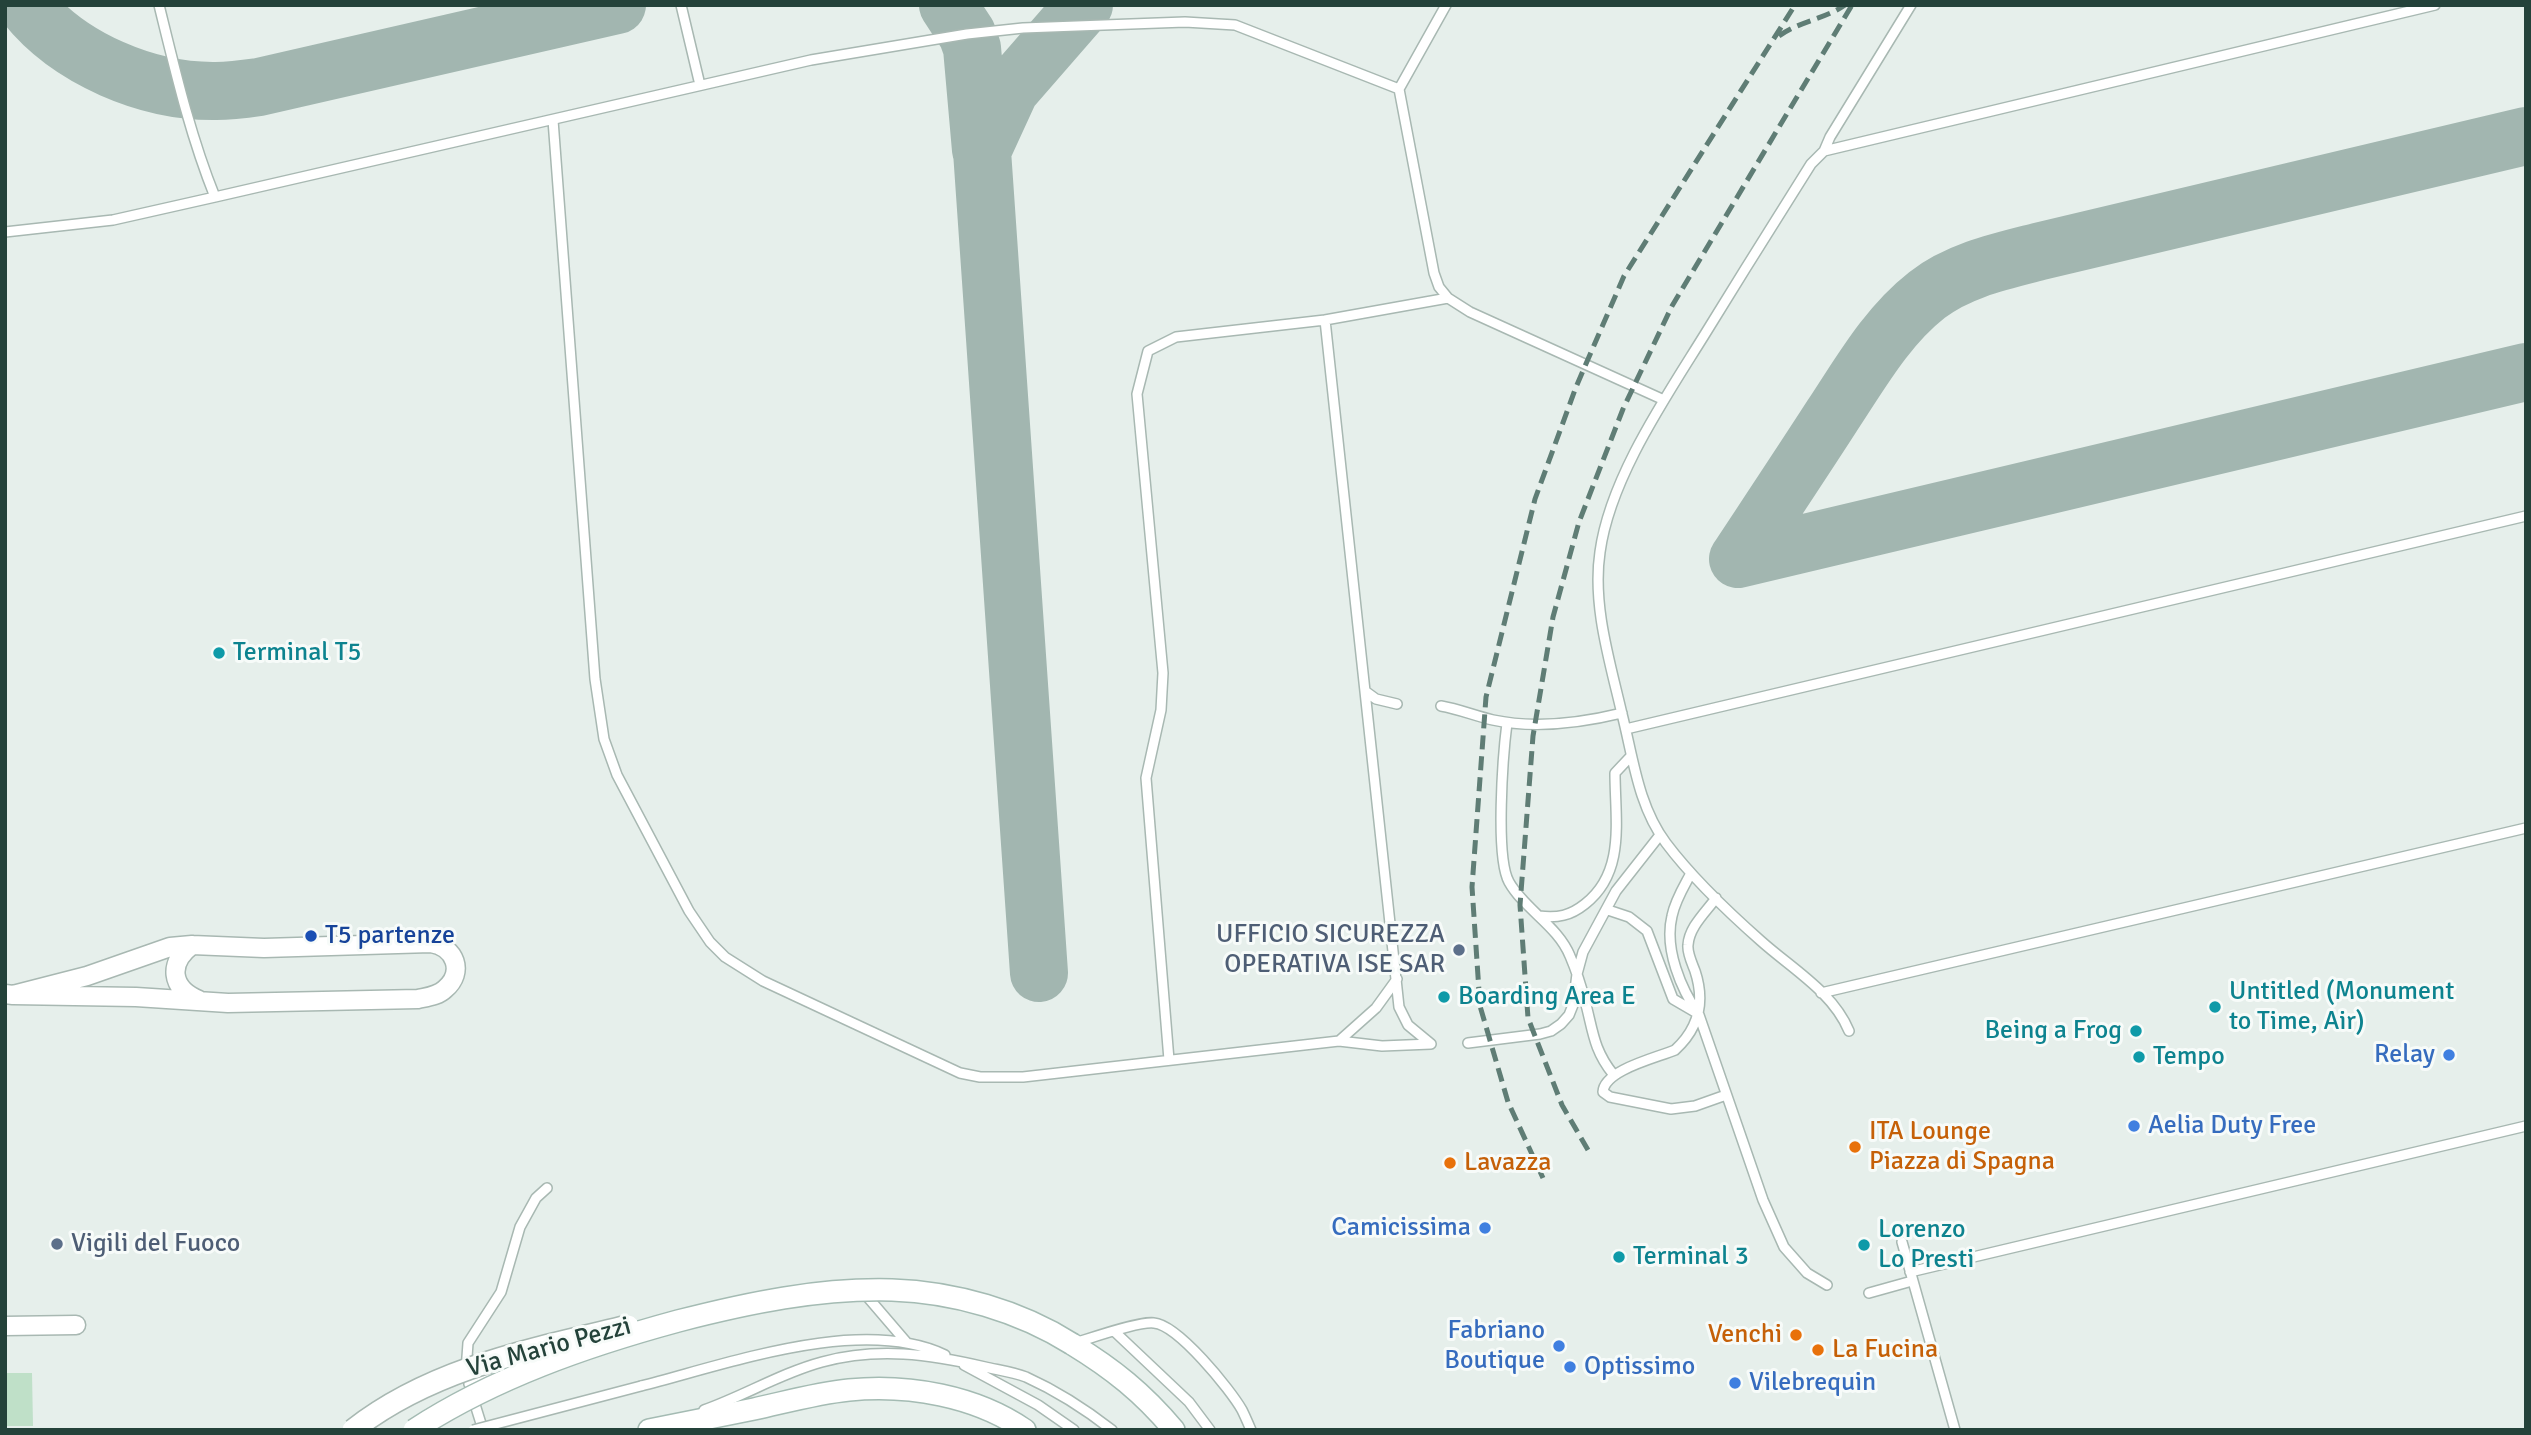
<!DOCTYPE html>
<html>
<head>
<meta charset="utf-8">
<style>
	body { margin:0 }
	#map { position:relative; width:2531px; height:1435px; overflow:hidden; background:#e6efeb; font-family:Signika,sans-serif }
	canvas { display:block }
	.frame { position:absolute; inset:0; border:7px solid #24423a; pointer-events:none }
</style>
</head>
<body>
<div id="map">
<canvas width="2531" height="1435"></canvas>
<div class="frame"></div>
</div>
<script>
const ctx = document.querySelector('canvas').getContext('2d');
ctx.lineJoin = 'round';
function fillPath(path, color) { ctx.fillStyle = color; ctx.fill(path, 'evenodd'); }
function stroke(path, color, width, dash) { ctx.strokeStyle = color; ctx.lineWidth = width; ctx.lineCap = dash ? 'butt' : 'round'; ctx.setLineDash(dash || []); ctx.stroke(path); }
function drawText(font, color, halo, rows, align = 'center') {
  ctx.font = font + ' Signika,sans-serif'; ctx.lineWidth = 6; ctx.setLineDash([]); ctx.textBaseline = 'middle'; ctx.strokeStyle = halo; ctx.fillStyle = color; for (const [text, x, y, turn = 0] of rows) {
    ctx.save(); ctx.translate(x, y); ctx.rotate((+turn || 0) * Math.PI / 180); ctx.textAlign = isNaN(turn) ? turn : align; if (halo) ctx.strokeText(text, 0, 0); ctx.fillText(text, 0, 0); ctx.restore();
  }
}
const green = new Path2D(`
	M5 1373H32L33 1426H5Z`);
const taxiway = new Path2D(`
	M26 5C69 59 148 92 216 91 231 91 245 89 259 87L617 5
	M948 5 967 34 972 48 981 150
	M1738 559C1769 512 1801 464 1832 416 1860 374 1886 327 1927 295 1959 270 2002 261 2041 251L2526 136
	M1738 559 2526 372
	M1039 973 982 151 1010 90 1084 5`);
const service = new Path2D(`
	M159 5C175 70 190 135 215 197L811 60 967 34 1023 28 1185 22 1235 25 1399 89
	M681 5 700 85
	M553 120 595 679 604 739 617 775 689 911 710 942 725 957 763 981 960 1073 980 1077H1023L1339 1041 1382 1046 1431 1044
	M1824 151 1830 137 1911 5
	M5 232 113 220 215 197
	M1448 298 1470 312 1664 400
	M1325 320 1448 298 1439 287 1434 273 1399 89 1446 5
	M1365 691 1376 699 1397 704
	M1441 706C1459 709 1475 716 1493 720 1535 729 1581 723 1622 713
	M1507 723C1503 754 1495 857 1509 882 1524 909 1558 926 1570 956 1576 970 1581 985 1585 1001 1593 1030 1593 1049 1613 1074
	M1626 729 2526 516
	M1690 875C1683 888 1675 901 1672 916 1664 949 1681 989 1699 1015L1763 1200 1784 1247 1807 1273 1827 1285
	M1716 898C1706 912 1689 927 1688 945 1687 953 1692 963 1695 971 1705 1001 1699 1028 1675 1050 1656 1058 1604 1070 1603 1092L1610 1097 1671 1109 1695 1106 1726 1095
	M1608 910 1629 917 1647 931 1673 999 1697 1013
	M1539 916C1558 918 1570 916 1585 904 1626 872 1615 820 1615 773L1631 756
	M1821 993 2526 828
	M1849 1031C1833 992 1791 968 1761 941 1727 911 1693 879 1666 843 1638 806 1633 757 1622 714 1610 662 1592 605 1600 552 1610 478 1666 397 1705 334 1740 277 1775 221 1811 164L1824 151 2435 5
	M1339 1041 1376 1008 1397 979
	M1468 1043 1540 1034 1551 1031 1561 1024 1569 1015 1573 1005 1577 974 1583 952 1616 891 1660 835
	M1169 1060 1146 778 1161 710 1163 673 1137 394 1148 351 1176 337 1325 320 1399 1007 1408 1025 1431 1044
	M1902 1242 1955 1430
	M1910 1272 2526 1126
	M1869 1293 1912 1281
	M865 1294 907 1343
	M1115 1332 1189 1402 1210 1430
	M1075 1343C1091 1338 1139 1321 1154 1323 1178 1325 1230 1389 1242 1410 1245 1416 1248 1423 1251 1430
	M964 1365 1038 1405 1074 1430
	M466 1371 468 1343 501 1292 520 1227 536 1198 547 1188
	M469 1384 499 1374
	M641 1386C728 1364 861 1315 945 1355
	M473 1398 483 1430
	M704 1410C744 1396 781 1373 822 1362 877 1347 930 1354 985 1367 998 1370 1013 1372 1026 1377 1057 1391 1085 1409 1112 1430`);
const minor = new Path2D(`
	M192 945C168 963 170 988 199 1000
	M5 994 13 995 136 997 228 1003 418 999C427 997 438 996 445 989 465 972 455 947 431 943L264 948 192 945 170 947 87 976 13 995
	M5 1326 76 1325`);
const secondary = new Path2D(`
	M1072 1344C1113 1369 1143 1393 1174 1430
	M649 1430C684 1423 719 1416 754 1409 786 1402 818 1393 849 1390 908 1384 976 1396 1025 1430`);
const rail = new Path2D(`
	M1779 36C1800 21 1825 19 1845 5
	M1588 1150 1562 1105 1528 1018 1520 905 1533 736 1553 617 1579 522 1623 409 1672 306 1852 5
	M1543 1178 1508 1102 1480 1006 1472 887 1486 697 1535 499 1576 387 1624 276 1795 5`);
const serviceBridge = new Path2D(`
	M473 1430 641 1386`);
const tertiaryBridge = new Path2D(`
	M353 1430C432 1368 533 1349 628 1326`);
const secondaryBridge = new Path2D(`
	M414 1430C494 1378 586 1346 678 1321 748 1303 819 1288 892 1290 954 1292 1020 1311 1072 1344`);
const markers = [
	[219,653,7,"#0f9aa8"],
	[311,936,7,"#1a4fb4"],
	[1459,950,7,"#5c6f8a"],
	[1444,997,7,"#0f9aa8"],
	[2215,1007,7,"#0f9aa8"],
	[2136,1031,7,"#0f9aa8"],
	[2449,1055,7,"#3f7fe0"],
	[2139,1057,7,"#0f9aa8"],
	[2134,1126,7,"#3f7fe0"],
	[1855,1147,7,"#e8710a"],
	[1450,1163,7,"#e8710a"],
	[1485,1228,7,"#3f7fe0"],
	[57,1244,7,"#5c6f8a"],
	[1864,1245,7,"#0f9aa8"],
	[1619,1257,7,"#0f9aa8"],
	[1796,1335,7,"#e8710a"],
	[1559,1346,7,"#3f7fe0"],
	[1818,1350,7,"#e8710a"],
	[1570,1367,7,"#3f7fe0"],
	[1735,1383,7,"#3f7fe0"]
];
const cultureNames = [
	["Terminal T5",233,653],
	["Untitled (Monument",2229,992],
	["to Time, Air)",2229,1022],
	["Boarding Area E",1458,997],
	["Being a Frog",2122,1031,"right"],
	["Tempo",2153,1057],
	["Lorenzo",1878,1230],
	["Lo Presti",1878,1260],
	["Terminal 3",1633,1257]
];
const serviceNames = [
	["UFFICIO SICUREZZA",1445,935],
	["OPERATIVA ISE SAR",1445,965],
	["Vigili del Fuoco",71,1244,"left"]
];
const transitNames = [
	["T5 partenze",325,936]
];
const shopNames = [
	["Relay",2435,1055],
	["Aelia Duty Free",2148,1126,"left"],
	["Camicissima",1471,1228],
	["Fabriano",1545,1331],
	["Boutique",1545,1361],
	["Optissimo",1584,1367,"left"],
	["Vilebrequin",1749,1383,"left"]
];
const foodNames = [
	["ITA Lounge",1869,1132],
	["Piazza di Spagna",1869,1162],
	["Lavazza",1464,1163],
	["Venchi",1782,1335,"right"],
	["La Fucina",1832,1350]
];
const streetNames = [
	["Via Mario Pezzi",549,1348,-15]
];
fillPath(green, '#bfe0c8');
stroke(taxiway, '#a2b6b0', 58);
stroke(service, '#a8b8b2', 12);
stroke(minor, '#a8b8b2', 21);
stroke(secondary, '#a4bbb3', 24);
stroke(service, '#fff', 9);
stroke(minor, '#fff', 18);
stroke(secondary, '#fff', 21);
stroke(rail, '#5f7d75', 5, [14, 7]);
stroke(serviceBridge, '#a8b8b2', 12, []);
stroke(tertiaryBridge, '#a8b8b2', 24, []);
stroke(secondaryBridge, '#a4bbb3', 24, []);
stroke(serviceBridge, '#fff', 9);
stroke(tertiaryBridge, '#fff', 21);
stroke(secondaryBridge, '#fff', 21);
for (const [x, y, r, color] of markers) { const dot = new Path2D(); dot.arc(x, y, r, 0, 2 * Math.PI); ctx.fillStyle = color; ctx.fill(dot); stroke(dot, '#f7fbf9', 2.5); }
drawText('26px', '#0d838f', '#f7fbf9', cultureNames, 'left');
drawText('26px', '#4e5e75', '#f7fbf9', serviceNames, 'right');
drawText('26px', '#164399', '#f7fbf9', transitNames, 'left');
drawText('26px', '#366cbe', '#f7fbf9', shopNames, 'right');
drawText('26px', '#c56008', '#f7fbf9', foodNames, 'left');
drawText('26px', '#24423a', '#f7fbf9', streetNames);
</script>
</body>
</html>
